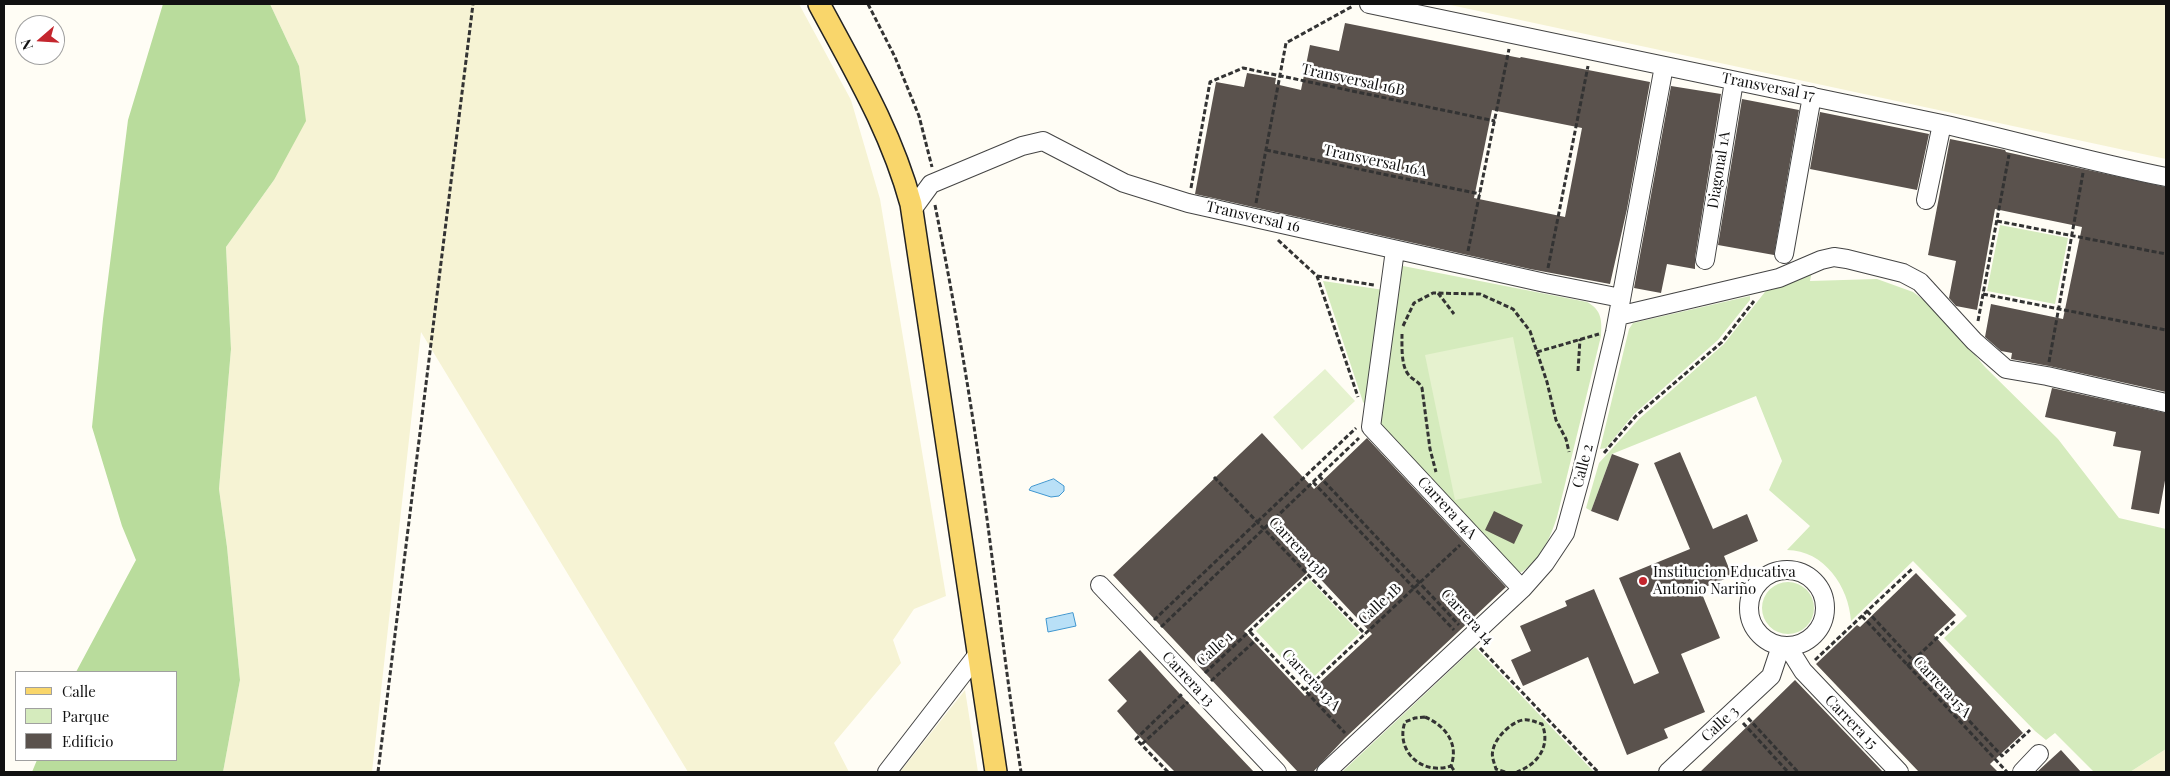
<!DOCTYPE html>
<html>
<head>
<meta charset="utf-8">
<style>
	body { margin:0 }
	#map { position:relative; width:2170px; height:776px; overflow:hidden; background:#fffdf5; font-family:"Playfair Display",serif }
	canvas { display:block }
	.frame { position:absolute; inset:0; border:5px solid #111; pointer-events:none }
	.legend { position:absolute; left:15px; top:671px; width:162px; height:90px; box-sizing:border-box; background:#fff; border:1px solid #a0a0a0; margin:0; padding:6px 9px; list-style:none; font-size:15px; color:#111 }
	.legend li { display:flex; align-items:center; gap:10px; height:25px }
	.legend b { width:25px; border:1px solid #a0a0a0 }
	.north { position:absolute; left:15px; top:15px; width:50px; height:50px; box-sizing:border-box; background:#fff; border:1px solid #a0a0a0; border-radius:50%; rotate:251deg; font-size:14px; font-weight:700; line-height:20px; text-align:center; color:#111 }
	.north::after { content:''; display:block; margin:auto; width:18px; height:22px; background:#c4262e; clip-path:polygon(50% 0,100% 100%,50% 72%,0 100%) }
</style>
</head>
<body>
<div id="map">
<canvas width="2170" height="776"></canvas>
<div class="frame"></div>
<ul class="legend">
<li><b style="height:6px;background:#f9d66b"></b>Calle</li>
<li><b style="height:14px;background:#d5ebbd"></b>Parque</li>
<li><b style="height:14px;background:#5a524d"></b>Edificio</li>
</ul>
<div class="north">N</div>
</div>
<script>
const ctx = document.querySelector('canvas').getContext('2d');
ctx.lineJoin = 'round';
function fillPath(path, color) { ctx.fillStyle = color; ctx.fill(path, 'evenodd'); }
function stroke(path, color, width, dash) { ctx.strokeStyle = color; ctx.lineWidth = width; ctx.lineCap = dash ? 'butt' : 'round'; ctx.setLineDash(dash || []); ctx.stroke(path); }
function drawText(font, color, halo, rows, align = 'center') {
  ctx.font = font + ' "Playfair Display",serif'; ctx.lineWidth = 5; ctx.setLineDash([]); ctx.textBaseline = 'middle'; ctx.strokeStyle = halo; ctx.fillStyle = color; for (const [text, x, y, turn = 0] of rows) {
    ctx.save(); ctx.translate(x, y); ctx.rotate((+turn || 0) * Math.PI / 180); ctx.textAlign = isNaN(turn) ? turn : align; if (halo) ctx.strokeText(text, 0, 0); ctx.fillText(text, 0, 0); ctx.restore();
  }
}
const farmland = new Path2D(`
	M270 4H799L851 100 880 199 946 596 914 609 893 640 901 663 834 743 849 772H688L421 332 372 772H223L240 680 227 547 219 489 231 349 226 247 274 180 299 66Z
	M1446 4H2166V159Z
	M965 690 978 772H900Z
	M2166 749V772H2130Z`);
const green = new Path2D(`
	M2000 225 2068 238 2055 304 1987 291Z
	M1403 266 1587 302C1602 310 1602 321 1601 336L1557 517C1550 539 1541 558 1522 572H1518L1375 425 1399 270Z
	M1812 271 1810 281 1877 279 1913 292 1937 310 1985 367 2058 439 2119 518 2166 529V749L2130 772H2094L2055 733 2046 740 2035 731 1944 638 1967 616 1913 561 1851 621C1849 587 1824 550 1787 550L1810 526 1769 490 1782 461 1756 396 1612 454 1591 511 1586 508 1599 463 1639 419 1724 344 1772 283Z
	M1323 281 1384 290 1368 407 1363 402Z
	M1750 296V300L1718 340 1634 414 1606 448 1600 449 1629 329 1633 323Z
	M1310 580 1360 633 1306 684 1256 631Z
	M1762 608a26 26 0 1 1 52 0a26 26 0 1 1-52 0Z
	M1475 647 1594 772H1342Z`);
const forest = new Path2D(`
	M163 4H270L299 66 306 121 274 180 226 247 231 349 219 489 227 547 240 680 223 772H32L37 760H176V672H76L136 560 122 526 92 427 103 319 128 120Z`);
const pitch = new Path2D(`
	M1513 337 1542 483 1455 500 1425 355Z
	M1325 369 1355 401 1302 450 1273 417Z`);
const water = new Path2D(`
	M1054 479 1064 486V491L1059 496 1051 497 1029 490 1031 487Z
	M1073 613 1076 626 1048 632 1046 619Z`);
const building = new Path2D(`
	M1345 23 1520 58 1521 57 1650 82 1627 209 1610 284 1530 269 1195 194 1216 82 1244 87 1247 73 1276 78 1275 84 1301 90 1310 45 1339 51ZM1492 110 1582 128 1565 217 1474 198Z
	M1671 86 1721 94 1695 258V269L1667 264 1661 293 1634 288Z
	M1742 99 1799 110 1774 255 1718 245Z
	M1820 112 1929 134 1917 190 1810 169Z
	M1950 139 2005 150 2006 152 2166 187V392L2049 366 2011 359 2012 353 2001 351 1985 337 1991 304 2063 319 2082 227 1995 209 1977 310 1956 306 1949 298 1956 261 1928 255Z
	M2052 388 2166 413V475L2159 514 2131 509 2141 451 2113 446 2116 432 2045 417Z
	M1262 433 1314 489 1367 438 1506 587 1345 738 1313 772H1298L1113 575ZM1311 569 1372 634 1305 696 1244 631Z
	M1680 452 1713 529 1747 514 1758 541 1724 556 1732 576 1700 589 1720 638 1681 654 1705 712 1664 729 1668 738 1627 755 1588 657 1523 686 1511 660 1531 651 1520 626 1567 606 1565 601 1594 589 1634 684 1659 673 1619 578 1690 549 1654 463Z
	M1612 454 1639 464 1618 521 1591 511Z
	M1494 511 1523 525 1514 544 1485 530Z
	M1916 573 1956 615 1934 635 2023 733 1990 764 1998 772H1919L1816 664 1857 625 1860 627Z
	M1140 650 1179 693 1254 772H1175L1136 733 1117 711 1127 701 1108 680Z
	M1795 680 1883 772H1700L1754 720Z
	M2061 750 2081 772H2037L2050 760Z`);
const path = new Path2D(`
	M868 4 895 57 919 116 932 167
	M1266 150 1480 194
	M1191 188 1210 82 1243 68 1495 121
	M1256 203 1286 43 1353 6
	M935 205C949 276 962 348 973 420 991 537 1003 655 1021 772
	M1997 221 2166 254
	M1278 240 1317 276 1358 397
	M1468 251 1509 49
	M1548 268 1588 66
	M1317 276 1374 285
	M1438 293 1454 314
	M1983 294 2166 330
	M1978 321 2009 155
	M1403 326 1414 303 1433 293 1480 294 1513 309 1530 331 1547 382 1556 420 1566 439 1569 452
	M1402 334C1402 346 1401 365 1408 374 1412 380 1419 381 1422 388L1430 449 1436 472
	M1537 352 1599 334
	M2049 362 2083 173
	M1578 371 1580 339
	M1604 453 1636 416 1722 342 1754 301
	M1319 476 1459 625
	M1214 477 1365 634
	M1313 482 1454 630
	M1867 611 2002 756 2030 730
	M1862 616 2007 772
	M1154 620 1356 428
	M1161 627 1359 438
	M1250 632 1345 733
	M1480 648 1598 772
	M1815 660 1913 568
	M1907 666 1955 621
	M1205 673 1308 576
	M1211 681 1257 639
	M1305 690 1460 545
	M1425 717C1446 726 1459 744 1451 766 1421 776 1395 750 1405 722L1415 718Z
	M1748 718 1798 772
	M1743 723 1788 772
	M1142 744 1188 702
	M1451 766 1455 772
	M378 772 473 4
	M1168 772 1136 739 1182 694
	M1505 772 1496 769C1494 762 1491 756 1493 750 1495 738 1511 722 1523 720 1530 719 1535 722 1542 724 1551 746 1538 764 1517 772`);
const minor = new Path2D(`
	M1369 4 1942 124C2017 141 2091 162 2166 177
	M1926 200 1942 124
	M912 210 931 184 1022 146 1043 141 1124 183 1188 203 1545 283 1621 298
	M1395 250 1371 427 1522 589
	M1784 254 1812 96
	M1705 260 1734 81
	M1618 316 1779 278 1821 260 1834 257 1847 259 1903 273 1920 282 1974 341 2006 369 2047 376 2166 403
	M1749 608a38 38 0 1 1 76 0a38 38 0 1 1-76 0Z
	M1100 585 1277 772
	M1788 647 1803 671 1899 772
	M887 772 978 654
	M1326 772 1522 589 1545 563 1565 533 1581 475 1615 332 1664 66
	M1668 772 1771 676 1781 646
	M2022 772 2039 754`);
const major = new Path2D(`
	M819 4C855 71 891 131 911 204L996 772`);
const markers = [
	[1643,581,5,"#c4262e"]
];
const streetNames = [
	["Transversal 16B",1353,80,12],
	["Transversal 17",1768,87,11],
	["Transversal 16A",1375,161,12],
	["Diagonal 1A",1719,170,-81],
	["Transversal 16",1253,217,13],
	["Calle 2",1583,466,-76],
	["Carrera 14A",1447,508,47],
	["Carrera 13B",1298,548,47],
	["Calle 1B",1380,604,-43],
	["Carrera 14",1467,617,47],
	["Calle 1",1215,649,-42],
	["Carrera 13",1188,679,47],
	["Carrera 13A",1311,680,47],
	["Carrera 15A",1942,687,47],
	["Carrera 15",1851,722,46],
	["Calle 3",1720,724,-43]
];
const poiNames = [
	["Institucion Educativa",1653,572],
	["Antonio Nariño",1653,589]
];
fillPath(farmland, '#f6f3d4');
fillPath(green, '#d5ebbd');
fillPath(forest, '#b9dc9c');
fillPath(pitch, '#e6f2cf');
fillPath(water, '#b9e0f7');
stroke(water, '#3f96cf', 1);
fillPath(building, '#5a524d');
stroke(minor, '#444', 20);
stroke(major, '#222', 24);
stroke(path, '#333', 3, [5, 2.5]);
stroke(minor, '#fff', 18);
stroke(major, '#f9d66b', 21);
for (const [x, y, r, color] of markers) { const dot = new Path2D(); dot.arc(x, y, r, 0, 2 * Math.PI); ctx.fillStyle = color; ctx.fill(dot); stroke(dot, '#fff', 2); }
drawText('15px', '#111', '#fff', streetNames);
drawText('15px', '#111', '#fff', poiNames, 'left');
</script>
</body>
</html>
